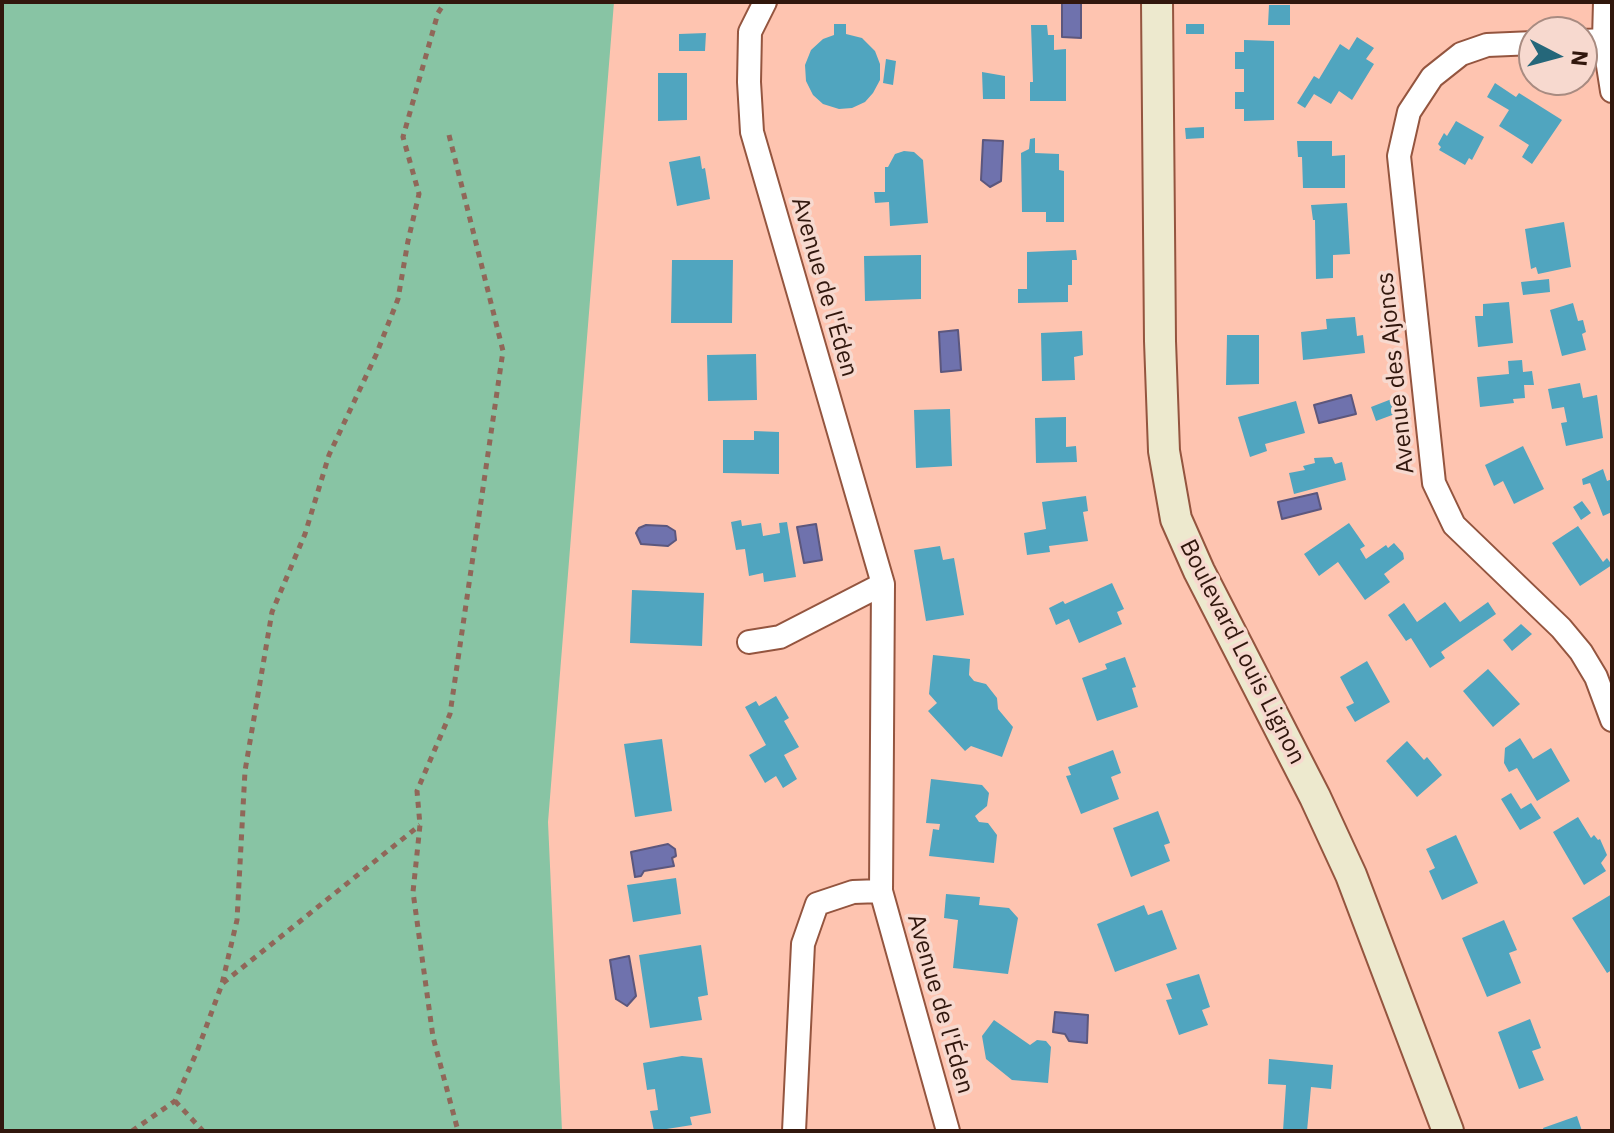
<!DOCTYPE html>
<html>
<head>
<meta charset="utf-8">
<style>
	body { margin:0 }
	#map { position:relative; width:1614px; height:1133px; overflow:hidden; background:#fec4b0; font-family:"IBM Plex Sans",sans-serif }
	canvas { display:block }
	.frame { position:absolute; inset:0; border:4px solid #31170d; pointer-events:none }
	.north { position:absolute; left:1518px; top:16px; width:80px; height:80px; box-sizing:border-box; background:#f7d9cf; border:2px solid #a88b81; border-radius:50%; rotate:96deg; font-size:22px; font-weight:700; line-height:32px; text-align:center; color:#31170d }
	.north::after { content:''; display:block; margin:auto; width:28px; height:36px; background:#25677a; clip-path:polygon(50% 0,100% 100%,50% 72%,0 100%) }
</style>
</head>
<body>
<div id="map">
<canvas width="1614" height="1133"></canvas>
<div class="frame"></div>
<div class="north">N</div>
</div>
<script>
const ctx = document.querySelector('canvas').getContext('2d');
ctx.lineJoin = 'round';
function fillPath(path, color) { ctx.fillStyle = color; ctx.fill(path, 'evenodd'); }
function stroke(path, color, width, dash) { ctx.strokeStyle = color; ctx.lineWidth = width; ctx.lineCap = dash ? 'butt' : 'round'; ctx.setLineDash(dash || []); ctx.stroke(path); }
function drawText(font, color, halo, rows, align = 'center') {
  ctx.font = font + ' "IBM Plex Sans",sans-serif'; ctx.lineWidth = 7; ctx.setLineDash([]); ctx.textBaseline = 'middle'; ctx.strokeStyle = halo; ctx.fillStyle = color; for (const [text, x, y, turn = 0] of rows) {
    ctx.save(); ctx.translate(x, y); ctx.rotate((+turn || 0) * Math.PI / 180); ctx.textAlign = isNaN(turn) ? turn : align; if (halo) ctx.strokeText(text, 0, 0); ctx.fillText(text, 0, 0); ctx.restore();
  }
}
const green = new Path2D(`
	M2 2H614L548 822 562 1131H2Z`);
const water = new Path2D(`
	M1062 2H1081V38L1062 37Z
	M983 140 1003 141 1001 181 990 187 981 180Z
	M958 330 961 370 941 372 939 332Z
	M1351 395 1356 414 1319 423 1314 405Z
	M1317 493 1321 509 1282 519 1278 502Z
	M816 524 822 560 804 563 797 527Z
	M646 525 667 526 675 531 676 540 668 546 641 544 636 533 639 528Z
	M668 844 675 849 676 856 672 858 674 866 644 871 641 876 635 877 631 852Z
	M629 956 636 996 627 1006 616 999 610 960Z
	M1055 1012 1088 1015 1087 1043 1069 1041 1065 1034 1053 1032Z`);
const building = new Path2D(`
	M1269 5H1290V25H1268Z
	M834 24H846V34L862 38 875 51 880 64V80L873 93 865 102 852 108 839 109 823 104 813 95 806 81 805 65 811 50 823 39 834 35Z
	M1186 24H1204V34H1186Z
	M1031 25H1047L1048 35H1054V50L1066 49V101H1030V82H1033Z
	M706 33 705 51H679V34Z
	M1357 37 1374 48 1366 59 1374 64 1352 100 1339 91 1331 104 1314 94 1305 108 1297 103 1314 76 1319 79 1340 44 1349 50Z
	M1244 40 1274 41V120L1244 121V109H1235V92H1244V69H1235V52H1244Z
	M886 59 896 61 893 85 883 83Z
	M982 72 1005 76V99H983Z
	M658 73H687V120L658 121Z
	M1495 83 1516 97 1519 93 1562 120 1532 164 1522 157 1529 145 1499 126 1509 110 1487 97Z
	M1456 121 1484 137 1472 160 1469 158 1465 165 1439 150 1441 147 1438 144 1444 133 1447 136Z
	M1204 127V138L1186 139 1185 128Z
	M1035 138V153L1059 154V170L1064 171V222H1046V212H1022L1021 153 1029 149 1030 139Z
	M1297 141H1332V156L1345 155V188H1303L1302 157H1298Z
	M904 151 914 152 923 160 928 223 890 226 889 202 875 203 874 192H885V167H888L895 154Z
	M700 156 702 169 705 168 710 199 677 206 669 162Z
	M1347 203 1350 254 1333 255V278L1316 279 1315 220H1313L1311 205Z
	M1564 222 1571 267 1538 274 1536 267 1531 269 1525 229Z
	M1076 250 1077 260H1072V285H1068V302L1018 303V289H1027V252Z
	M921 255V299L865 301 864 256Z
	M672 260H733L732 323H671Z
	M1549 279 1550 292 1523 295 1521 282Z
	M1509 302 1513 343 1478 347 1475 316H1483V304Z
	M1573 303 1578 321 1583 320 1586 332 1582 334 1586 350 1562 356 1550 310Z
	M1355 317 1357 336 1363 335 1365 353 1303 360 1301 332 1327 329 1326 319Z
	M1082 331 1083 355 1074 357 1075 380 1042 381 1041 333Z
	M1227 335H1259V384L1226 385Z
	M756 354 757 400 708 401 707 355Z
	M1522 360 1523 372 1532 371 1534 385H1524L1525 398 1513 399 1514 403 1480 407 1477 377 1509 374 1508 361Z
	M1580 383 1583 398 1597 395 1603 438 1566 446 1561 423 1567 422 1564 407 1552 409 1548 389Z
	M1402 395 1403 411 1376 421 1371 407Z
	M1296 401 1305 433 1265 444 1267 451 1250 457 1238 417Z
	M950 409 952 466 916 468 914 410Z
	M1066 417V447L1076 446 1077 462 1036 463 1035 418Z
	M754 431 779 432V474L723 473V440H754Z
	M1523 446 1544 489 1514 504 1503 481 1494 486 1485 465Z
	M1332 457 1335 464 1342 462 1346 480 1294 494 1289 473 1305 470 1303 466 1315 463 1314 458Z
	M1603 469 1607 481 1612 479V512L1603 516 1590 483 1583 485 1582 479Z
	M1086 496 1088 511 1083 512 1088 541 1049 546 1050 552 1027 555 1024 533 1046 529 1042 502Z
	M1582 501 1591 513 1581 520 1573 507Z
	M741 520 742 526 761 523 763 536 780 533 779 523 787 522 796 577 764 582 763 573 749 576 745 549 736 550 731 522Z
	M1349 523 1365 546 1360 549 1366 559 1386 545 1388 548 1394 543 1403 553 1404 559 1384 574 1390 582 1365 600 1338 562 1319 576 1304 554Z
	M1578 526 1603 562 1607 558 1612 565 1580 586 1552 543Z
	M940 546 943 560 954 558 964 615 926 621 914 550Z
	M1112 583 1124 609 1117 612 1122 624 1079 643 1069 619 1056 625 1049 608 1063 601 1065 604Z
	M632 590 704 593 702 646 630 643Z
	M1445 602 1460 622 1488 602 1496 614 1441 652 1445 658 1430 668 1411 638 1406 641 1388 615 1404 603 1417 622Z
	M1521 624 1532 634 1512 651 1503 640Z
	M933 655 970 659 969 675 974 681 986 684 997 698 998 709 1013 727 1002 757 971 746 965 751 928 711 937 703 929 694Z
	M1125 657 1136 687 1132 688 1138 707 1097 721 1082 678 1107 669 1105 664Z
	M1367 661 1390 702 1355 722 1346 707 1354 703 1340 677Z
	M1488 669 1520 704 1493 727 1463 691Z
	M776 696 789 718 784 721 799 747 784 755 797 779 783 788 776 776 765 783 749 755 766 745 745 707 756 701 759 706Z
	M1520 738 1533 759 1551 748 1570 781 1537 801 1517 768 1509 772 1504 763 1505 748Z
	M662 739 672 811 635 817 624 744Z
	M1407 741 1424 760 1427 757 1442 775 1417 797 1386 761Z
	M1113 750 1121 773 1111 777 1119 799 1081 814 1066 776 1071 775 1068 767Z
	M931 779 982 785 989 793 987 806 975 816 979 822 988 823 997 835 994 863 929 856 933 829 939 830 940 824 926 823Z
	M1511 793 1521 809 1531 803 1541 818 1520 830 1501 799Z
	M1158 811 1170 843 1164 845 1170 861 1131 877 1113 828Z
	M1578 817 1591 838 1594 835 1598 840 1600 839 1607 855 1601 863 1606 871 1584 885 1553 832Z
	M1456 835 1478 883 1442 900 1429 871 1435 868 1426 849Z
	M676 878 681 914 633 922 627 885Z
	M946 894 980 897 979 905 1009 908 1018 918 1008 974 953 968 958 920 944 918Z
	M1612 894V970L1607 973 1572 918Z
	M1144 905 1148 915 1162 910 1177 949 1115 972 1097 924Z
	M1504 920 1517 950 1509 953 1521 983 1487 997 1462 938Z
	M701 945 708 995 698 997 702 1020 650 1028 639 955Z
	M1199 974 1210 1007 1202 1010 1208 1025 1179 1035 1166 1000 1172 999 1166 984Z
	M1530 1019 1541 1048 1532 1051 1544 1080 1519 1089 1498 1032Z
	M994 1020 1030 1045 1037 1040 1046 1041 1051 1047 1048 1083 1012 1080 986 1059 982 1036Z
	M682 1056 702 1058 711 1113 690 1117 692 1125 654 1131 650 1111 658 1110 655 1089 647 1090 643 1063Z
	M1269 1059 1333 1065 1331 1089 1311 1087 1307 1131H1283L1286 1085 1268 1084Z
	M1577 1116 1582 1131H1544L1543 1128Z`);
const path = new Path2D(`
	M449 135 503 351 450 714 417 791 420 825 413 892 433 1037 458 1131
	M223 983 420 825
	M175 1101 203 1131
	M132 1131 175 1101 198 1049 222 984 237 920 245 771 272 612 305 534 329 455 376 355 398 299 408 241 419 194 403 137 438 13 445 2`);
const street = new Path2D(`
	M765 2 750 32 749 82 752 132 883 584 881 891 948 1131
	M1605 2 1604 40 1612 91
	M1582 41 1604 40
	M1534 43 1487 45 1461 54 1432 77 1409 112 1399 156 1434 483 1454 525 1561 628 1581 652 1596 677 1612 720
	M749 642 780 637 883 584
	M794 1131 803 944 817 904 853 892 881 891`);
const secondary = new Path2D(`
	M1157 2 1160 341 1164 451 1176 519 1199 571 1315 797 1351 875 1448 1131`);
const streetNames = [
	["Avenue de l'Éden",824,287,74],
	["Avenue des Ajoncs",1396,373,-96],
	["Boulevard Louis Lignon",1242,652,63],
	["Avenue de l'Éden",940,1004,74]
];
fillPath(green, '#88c4a4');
fillPath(water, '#6f72ad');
stroke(water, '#5c577d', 2);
fillPath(building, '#50a5bf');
stroke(street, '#94553f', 26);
stroke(secondary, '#94553f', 34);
stroke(path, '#906759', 5, [6, 6]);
stroke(street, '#fff', 22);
stroke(secondary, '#ede9ce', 30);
drawText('24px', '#31170d', '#f7d9cf', streetNames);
</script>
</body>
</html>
